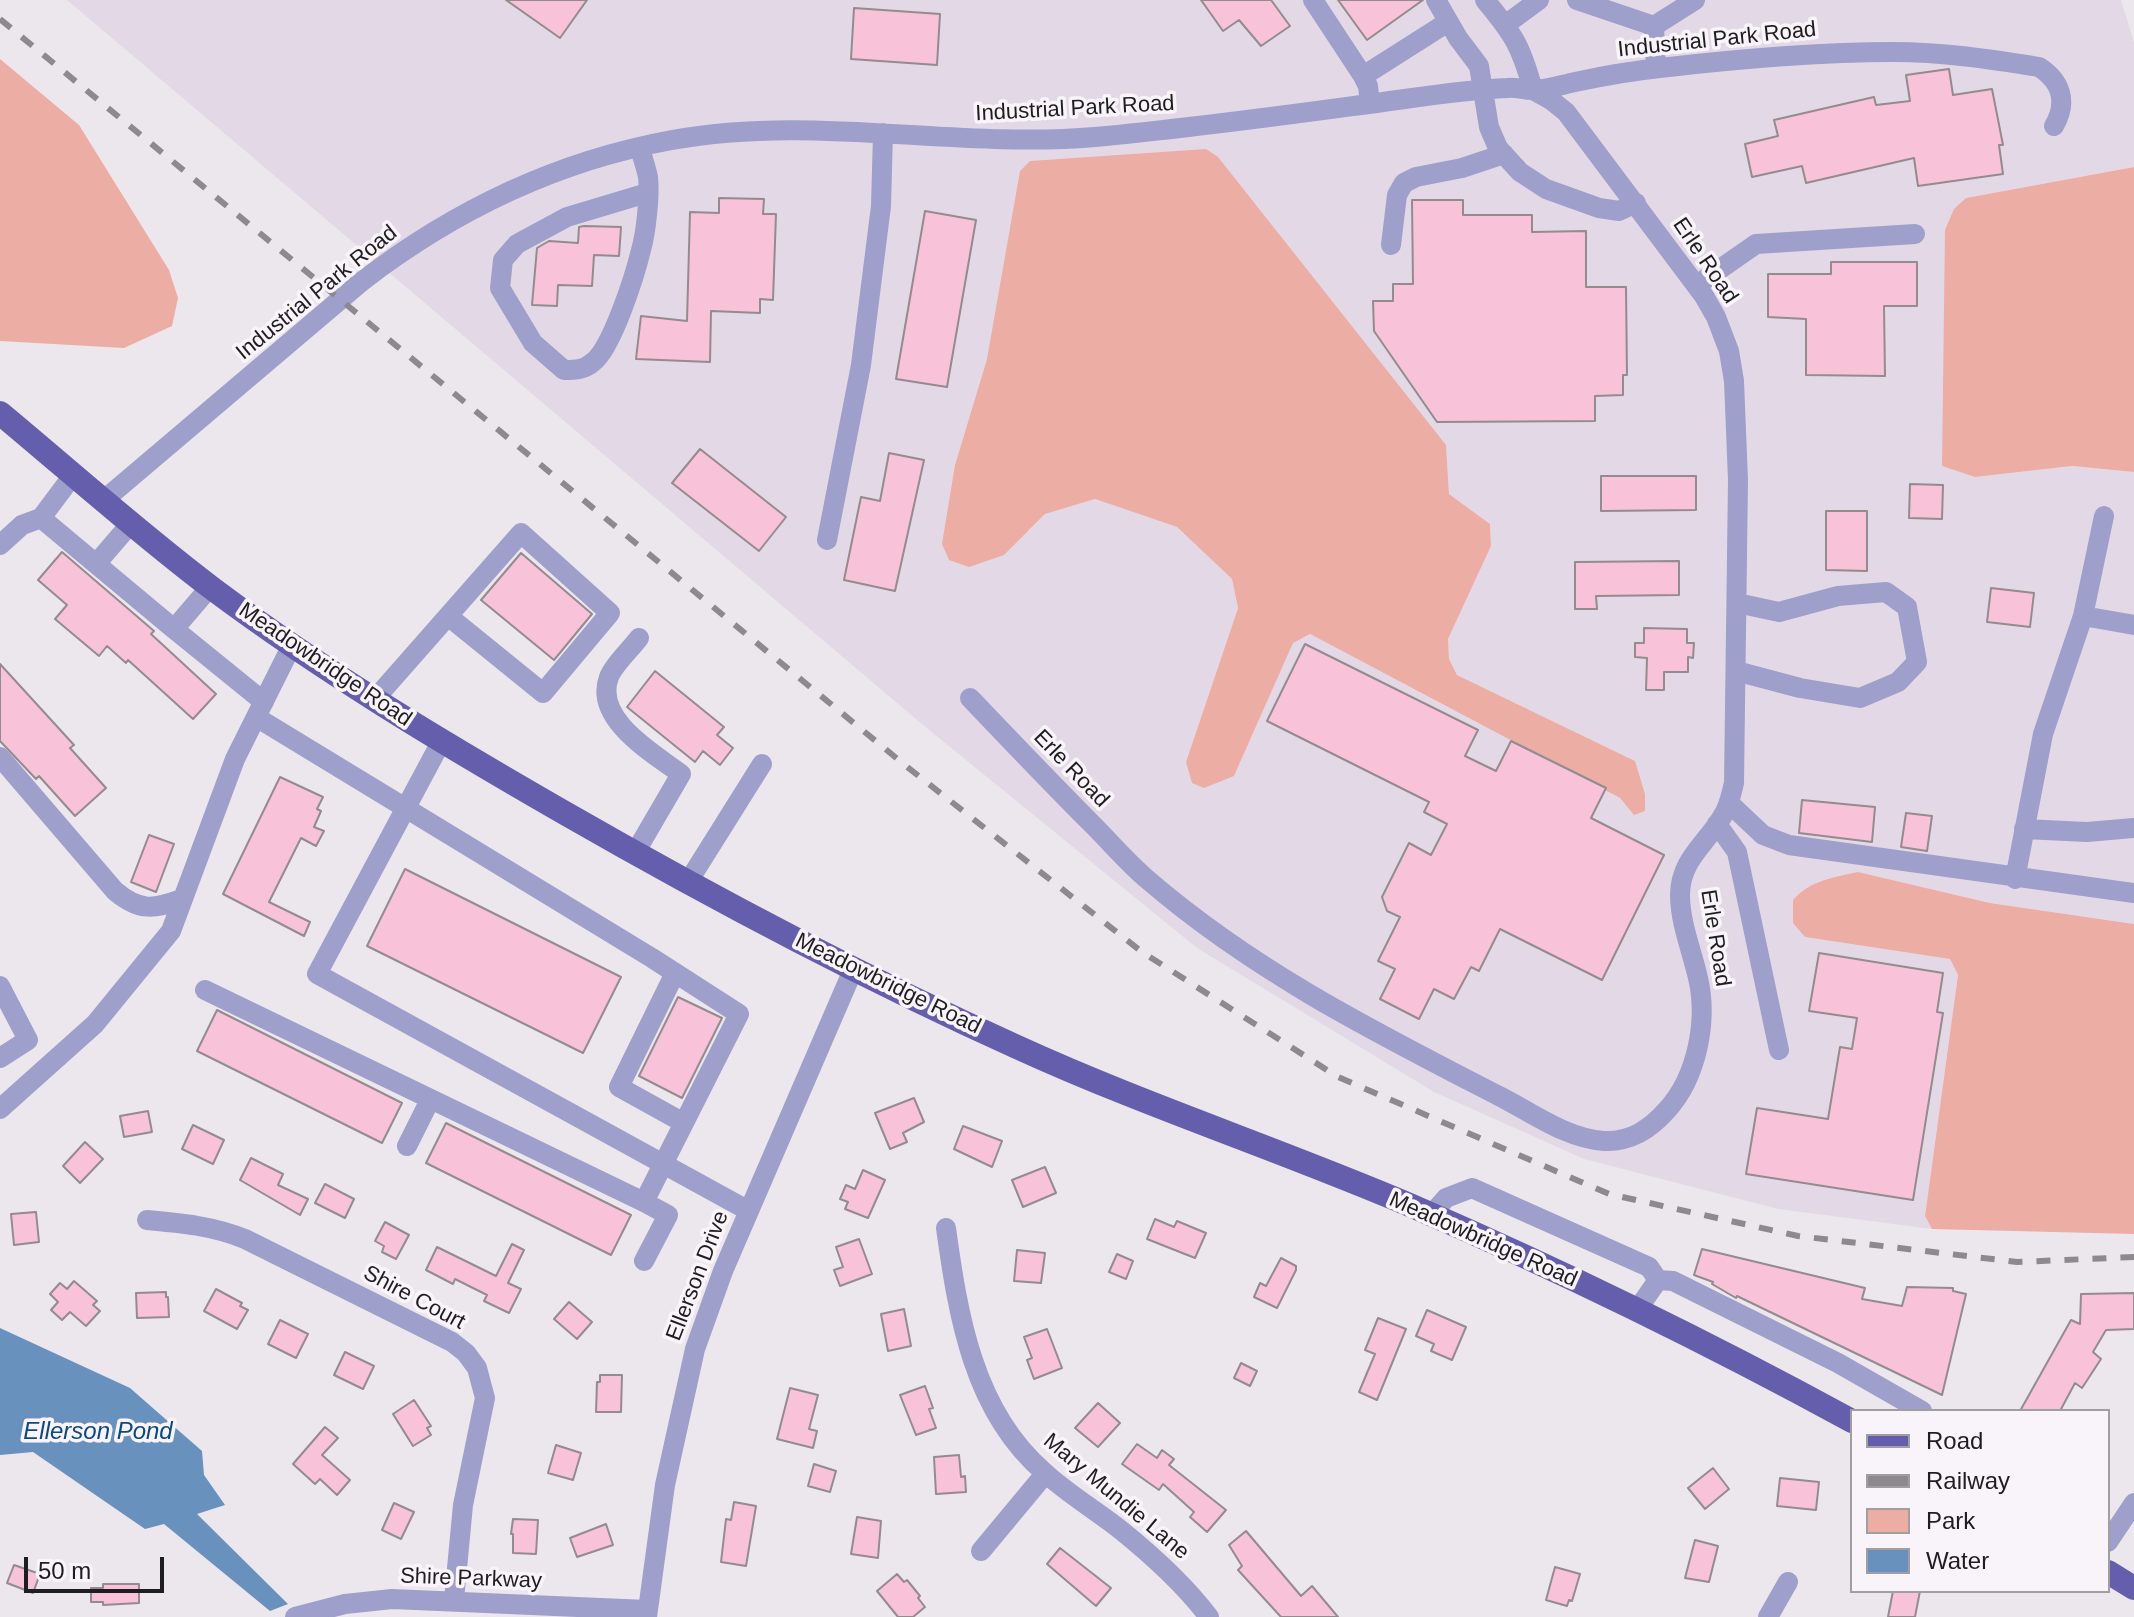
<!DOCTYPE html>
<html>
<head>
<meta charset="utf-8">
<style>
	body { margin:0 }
	#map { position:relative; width:2134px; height:1617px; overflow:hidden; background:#ece7ed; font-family:Arial,sans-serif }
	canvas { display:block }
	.legend { position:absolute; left:1850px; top:1409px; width:260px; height:184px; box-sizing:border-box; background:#f9f4fa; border:2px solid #a19ea2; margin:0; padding:10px 14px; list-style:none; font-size:24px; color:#1e1d1f }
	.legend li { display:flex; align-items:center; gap:16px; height:40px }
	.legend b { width:40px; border:2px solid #a19ea2 }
	.scale { position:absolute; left:24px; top:1557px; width:140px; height:36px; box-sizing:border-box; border:4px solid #1e1d1f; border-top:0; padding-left:10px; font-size:24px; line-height:28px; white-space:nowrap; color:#1e1d1f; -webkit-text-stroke:6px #f9f4fa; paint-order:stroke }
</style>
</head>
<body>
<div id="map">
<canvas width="2134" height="1617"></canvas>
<ul class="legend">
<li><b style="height:10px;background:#645eac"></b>Road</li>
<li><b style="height:10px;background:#8d898e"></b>Railway</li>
<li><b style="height:22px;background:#ecada5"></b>Park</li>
<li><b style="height:22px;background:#6891be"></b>Water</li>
</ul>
<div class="scale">50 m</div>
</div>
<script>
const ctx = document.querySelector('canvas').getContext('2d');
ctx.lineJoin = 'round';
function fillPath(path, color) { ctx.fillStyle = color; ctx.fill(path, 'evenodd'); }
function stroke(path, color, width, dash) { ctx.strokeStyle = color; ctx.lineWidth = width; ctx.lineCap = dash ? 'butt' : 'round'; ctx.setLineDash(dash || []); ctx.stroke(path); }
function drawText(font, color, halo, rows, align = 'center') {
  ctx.font = font + ' Arial,sans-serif'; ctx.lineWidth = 7; ctx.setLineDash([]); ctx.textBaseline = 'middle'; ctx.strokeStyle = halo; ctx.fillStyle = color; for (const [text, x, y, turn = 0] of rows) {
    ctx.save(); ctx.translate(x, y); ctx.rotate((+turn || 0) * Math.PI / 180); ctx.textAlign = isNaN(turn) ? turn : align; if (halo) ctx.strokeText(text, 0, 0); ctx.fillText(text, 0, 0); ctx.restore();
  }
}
const built = new Path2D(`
	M67 0H2121L2134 42V167L1966 198 1942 466 1975 477 2072 466 2134 472V924L1990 903 1858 872 1805 937 1950 959 1958 975 1925 1216 1932 1229 1778 1209 1584 1159 1434 1092 1197 948 923 725ZM987 359 1446 445 1449 494 1490 524 1491 546 1448 639 1449 659 1457 675 1635 761 1634 814 1620 798 1310 634 1293 642 1234 776 1186 762 1238 608 1232 579 1177 527 1095 499 1045 514 1028 532 955 465Z`);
const green = new Path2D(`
	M0 59 79 125 169 270 178 298 172 326 124 348 0 341Z
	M1206 149 1218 157 1446 445 1449 494 1490 524 1491 546 1448 639 1449 659 1457 675 1635 761 1645 794V811L1634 815 1620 798 1310 634 1293 643 1234 776 1204 788 1192 783 1186 762 1238 608 1232 579 1177 527 1095 499 1045 514 1004 555 969 567 949 560 942 544 955 465 987 359 1020 171 1030 161Z
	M2134 167V472L2072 466 1975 477 1942 466 1945 230 1954 209 1966 198Z
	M1858 872 1990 903 2134 924V1234L1932 1229 1925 1216 1958 975 1950 959 1805 937 1793 923V900C1811 880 1832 878 1858 872Z`);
const water = new Path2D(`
	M0 1328 130 1388 202 1451 204 1475 225 1505 197 1514 288 1604 270 1611 164 1524 145 1529 33 1452 0 1455Z`);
const building = new Path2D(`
	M506 0H587L560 38Z
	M1201 0H1271L1290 26 1261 46 1239 20 1223 31Z
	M1338 0H1423L1367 40Z
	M854 8 940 14 937 65 851 59Z
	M1949 69 1953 95 1992 89 2003 145H1999L2003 174 1918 186 1914 158 1806 183 1802 166 1752 177 1745 144 1778 136 1774 120 1874 97 1876 105 1910 101 1906 75Z
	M719 198 764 199 763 214H776L773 300 760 299V313L711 311 710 362 636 359 641 316 687 321 690 212 719 213Z
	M1412 200H1463V215H1532V232L1586 231V287H1626L1627 375H1623V395L1595 396V421L1437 422 1374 331 1373 301H1393V284H1413Z
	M925 211 976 220 947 387 896 379Z
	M584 226 621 227 619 256 594 255 592 286 558 285 557 306 532 305 537 248 549 241 578 243 579 227Z
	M1831 262H1917V306H1884L1885 376 1806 375V319L1768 317V274H1831Z
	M700 449 786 517 759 551 672 483Z
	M889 453 924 460 895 591 844 580 861 497 880 501Z
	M1601 476H1696V510L1601 511Z
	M1910 484 1943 485 1942 519 1909 518Z
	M1826 511H1867V571L1826 570Z
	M62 552 154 631 151 634 216 694 193 719 128 660 126 663 107 646 99 656 55 619 67 605 38 580Z
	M521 553 592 614 554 660 481 600Z
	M1679 561V595L1596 596 1597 609H1575V562Z
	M1991 588 2034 593 2030 627 1987 622Z
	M1644 628 1687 629V643H1694L1693 658 1688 657V672H1664V690H1646L1647 658 1635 657V643H1644Z
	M1305 644 1478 730 1465 756 1496 771 1511 741 1606 788 1591 818 1664 855 1602 980 1500 929 1479 971 1471 967 1454 999 1434 989 1419 1019 1380 999 1395 969 1378 961 1400 917 1387 911 1382 897 1409 843 1431 855 1447 824 1424 812 1429 802 1267 721Z
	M0 664 74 745 70 748 106 788 75 816 39 776 36 779 0 741Z
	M655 671 724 727 717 735 733 748 720 765 703 751 695 762 627 707Z
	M280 777 323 797 317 809 321 811 314 827 324 831 316 846 301 838 269 902 310 922 304 936 223 894Z
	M1802 800 1875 807 1872 842 1799 833Z
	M1906 813 1932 816 1927 851 1901 847Z
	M149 835 174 844 156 892 131 882Z
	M405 869 621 977 583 1053 367 946Z
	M1819 953 1943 973 1937 1012 1943 1013 1913 1200 1746 1174 1757 1108 1828 1119 1840 1047 1852 1049 1857 1018 1809 1011Z
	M678 997 722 1018 682 1098 639 1076Z
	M217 1010 402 1103 382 1143 197 1051Z
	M914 1098 924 1122 903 1133 907 1142 890 1149 875 1113Z
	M148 1111 152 1132 124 1137 120 1116Z
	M446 1123 631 1215 611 1255 426 1163Z
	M193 1125 224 1140 213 1164 182 1149Z
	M963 1126 1002 1141 992 1167 954 1149Z
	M85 1142 103 1159 80 1183 63 1166Z
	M251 1158 283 1174 278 1185 308 1199 300 1215 240 1180Z
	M1045 1167 1056 1193 1023 1207 1012 1180Z
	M863 1170 885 1180 868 1218 845 1209 848 1202 840 1199 846 1185 855 1189Z
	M325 1184 354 1199 345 1218 315 1203Z
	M36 1212 39 1242 14 1245 11 1214Z
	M1155 1219 1174 1227 1177 1221 1206 1233 1195 1258 1147 1239Z
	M385 1222 409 1235 396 1259 382 1252 384 1246 375 1241Z
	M859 1239 872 1274 840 1286 834 1270 843 1267 836 1247Z
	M512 1244 524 1250 508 1283 521 1289 509 1313 484 1301 487 1295 455 1279 453 1284 426 1270 437 1247 496 1276Z
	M1702 1249 1865 1288 1862 1299 1902 1306 1907 1287 1953 1288V1291L1966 1294 1942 1395 1737 1296 1736 1298 1712 1284 1713 1282 1694 1275Z
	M1017 1250 1045 1253 1041 1283 1014 1281Z
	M1117 1254 1133 1261 1126 1279 1109 1272Z
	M1281 1258 1296 1266V1270L1277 1308 1254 1297 1260 1283 1266 1286Z
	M74 1281 97 1301 93 1305 100 1311 86 1326 70 1312 62 1320 51 1310 58 1302 50 1294 60 1283 67 1289Z
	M216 1289 242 1303 240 1306 248 1310 237 1329 204 1311Z
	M166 1292V1297H168L169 1317 137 1318 136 1293Z
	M2134 1293V1329L2106 1330 2093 1352 2101 1359 2082 1388 2075 1383 2060 1411H2020L2071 1320 2080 1324 2081 1294Z
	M569 1302 592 1322 577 1339 554 1319Z
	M904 1309 911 1346 888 1351 881 1314Z
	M1427 1310 1466 1327 1452 1360 1431 1351 1434 1344 1416 1336Z
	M1378 1318 1406 1329 1377 1400 1359 1392 1375 1354 1365 1350Z
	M280 1320 308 1334 296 1358 268 1344Z
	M1047 1329 1062 1368 1034 1379 1027 1360 1032 1358 1024 1337Z
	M345 1352 374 1366 363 1389 334 1375Z
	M1241 1363 1257 1371 1250 1386 1234 1378Z
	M600 1375H622L621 1412H596L597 1382H600Z
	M925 1386 933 1408 929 1409 936 1428 916 1435 900 1395Z
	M790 1388 818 1395 809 1429 817 1431 813 1448 777 1439Z
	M414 1400 431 1426 427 1428 431 1435 413 1446 393 1414Z
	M1098 1403 1120 1423 1098 1447 1075 1428Z
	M325 1427 338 1438 322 1455 350 1480 337 1495 320 1479 315 1484 293 1464Z
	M1137 1444 1157 1458 1162 1450 1174 1459 1169 1465 1226 1510 1207 1532 1190 1517 1194 1512 1163 1484 1159 1490 1122 1464Z
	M556 1445 581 1453 573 1480 548 1473Z
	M959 1455 961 1477 965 1476 966 1492 936 1494 934 1457Z
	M814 1464 836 1471 830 1492 808 1486Z
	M1713 1468 1729 1489 1705 1509 1688 1488Z
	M1780 1478 1819 1482 1816 1510 1777 1506Z
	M734 1502 756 1506 746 1566 721 1562 726 1519 731 1520Z
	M394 1503 414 1512 401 1539 382 1530Z
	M857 1517 881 1521 878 1558 851 1554Z
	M513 1519 538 1520 536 1554 513 1553V1534H511Z
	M606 1524 613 1545 577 1557 570 1538Z
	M1246 1531 1301 1596 1312 1586 1338 1617H1281L1238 1570 1242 1566 1229 1545Z
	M1695 1540 1718 1546 1709 1582 1685 1578Z
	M1060 1548 1111 1588 1096 1606 1047 1564Z
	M14 1565 40 1574 33 1593 7 1583Z
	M1555 1567 1580 1574 1572 1601 1569 1600 1567 1606 1546 1600Z
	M897 1574 904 1582 907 1580 920 1596 918 1598 925 1607 913 1617H898L877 1591Z
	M103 1584H139V1603L103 1605V1602H91V1588H103Z
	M1893 1591H1920L1915 1617H1888Z`);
const minor = new Path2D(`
	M1313 0 1363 76 1368 86 1370 104
	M1436 0 1458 38 1479 66 1489 127 1498 148 1520 172 1546 189 1599 208 1619 211 1636 203
	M1577 0 1654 26 1656 68
	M1505 25 1539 0
	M1654 26 1695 0
	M1363 76 1448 22
	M640 147C642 157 646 167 648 177 650 195 646 233 641 250 635 275 612 348 593 362 584 370 576 370 564 370L533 343 500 288 503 260 517 244 567 217 647 193
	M1391 245 1397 195 1404 183 1416 177 1462 168 1504 154
	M1697 285 1756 244 1915 234
	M74 474 41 518 174 629 210 587
	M104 500 361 282C453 211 557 161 672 140 812 114 954 149 1095 137 1184 129 1272 117 1361 105 1409 99 1458 90 1507 88 1516 87 1524 90 1532 90 1546 90 1561 85 1575 82 1603 76 1631 71 1660 68 1737 59 1815 52 1893 52 1942 52 1990 59 2039 67 2061 81 2068 102 2054 126
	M827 540 861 365 881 206 883 133
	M0 545 22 525 41 518
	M96 564 132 522
	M2083 616 2134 625
	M174 629 264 702
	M1736 671 1800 688 1860 698 1898 682 1917 662 1907 607 1886 592 1838 596 1779 612 1737 603
	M970 698C1010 740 1051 783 1092 824 1111 843 1128 863 1148 880 1255 972 1375 1032 1499 1096 1531 1112 1567 1139 1604 1141 1631 1142 1650 1129 1667 1110 1697 1077 1708 1021 1698 978 1692 951 1680 923 1680 895 1680 860 1706 844 1722 817 1729 807 1731 795 1734 783L1738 480 1734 381 1729 351 1716 317 1704 296 1566 112 1551 100 1533 90C1521 46 1514 35 1485 0
	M374 700 521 533 610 613 543 693 448 616
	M441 742 317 974 749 1211
	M0 757 115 891C140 912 154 909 182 899
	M1729 803 1763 835 1789 845 2134 893
	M1717 824 1737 852 1779 1050
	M2024 829 2087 832 2134 828
	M635 853 681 774C653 753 593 719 609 677 614 664 630 650 639 638
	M2015 879 2043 734 2083 616 2104 516
	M688 882 762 764
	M675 973 619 1087 684 1123
	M0 986 28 1040 0 1058
	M205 990 644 1202 739 1014 652 958 256 717
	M0 1109 95 1024 171 931 235 759 292 645
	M407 1146 430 1100
	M644 1202 668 1215 644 1261
	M1431 1215 1446 1198 1472 1188 1649 1267 1658 1280
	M147 1220C181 1223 213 1226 245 1239L452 1342 466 1353 477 1368 485 1398 463 1505 454 1600
	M946 1228C958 1315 973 1411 1044 1472 1068 1494 1097 1511 1122 1531 1154 1557 1184 1584 1209 1617
	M1637 1310 1658 1280 1673 1281 1838 1363 1922 1411
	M2108 1542 2134 1503
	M981 1551 1045 1474
	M295 1617 345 1604 392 1599 647 1610
	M647 1617 665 1485 695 1349 723 1271 853 970
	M1768 1617 1788 1582`);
const major = new Path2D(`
	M0 413C71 472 140 534 213 589 324 672 443 743 563 812 711 897 862 977 1017 1047 1146 1106 1281 1150 1412 1206 1562 1271 1709 1343 1852 1421
	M2108 1572 2134 1588`);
const rail = new Path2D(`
	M0 19 906 766 1142 952 1338 1077 1609 1194 1798 1236 2017 1262 2134 1257`);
const streetNames = [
	["Industrial Park Road",1717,40,-6],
	["Industrial Park Road",1075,109,-3],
	["Erle Road",1705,261,56],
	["Industrial Park Road",317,293,-39],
	["Meadowbridge Road",325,665,34],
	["Erle Road",1071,769,46],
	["Erle Road",1715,938,81],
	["Meadowbridge Road",888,984,26],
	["Meadowbridge Road",1483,1240,24],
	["Ellerson Drive",698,1276,-69],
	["Shire Court",414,1298,28],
	["Mary Mundie Lane",1116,1497,40],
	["Shire Parkway",471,1579,2]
];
const waterNames = [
	["Ellerson Pond",98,1432]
];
fillPath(built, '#e3d9e6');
fillPath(green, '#ecada5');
fillPath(water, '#6891be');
fillPath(building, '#f8c3d8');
stroke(building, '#938b8e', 2);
stroke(minor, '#9f9fcb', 20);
stroke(major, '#645eac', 24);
stroke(rail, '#8d898e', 6, [14, 14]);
drawText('22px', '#1e1d1f', '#f9f4fa', streetNames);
drawText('italic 24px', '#0a4a82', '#f9f4fa', waterNames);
</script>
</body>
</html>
